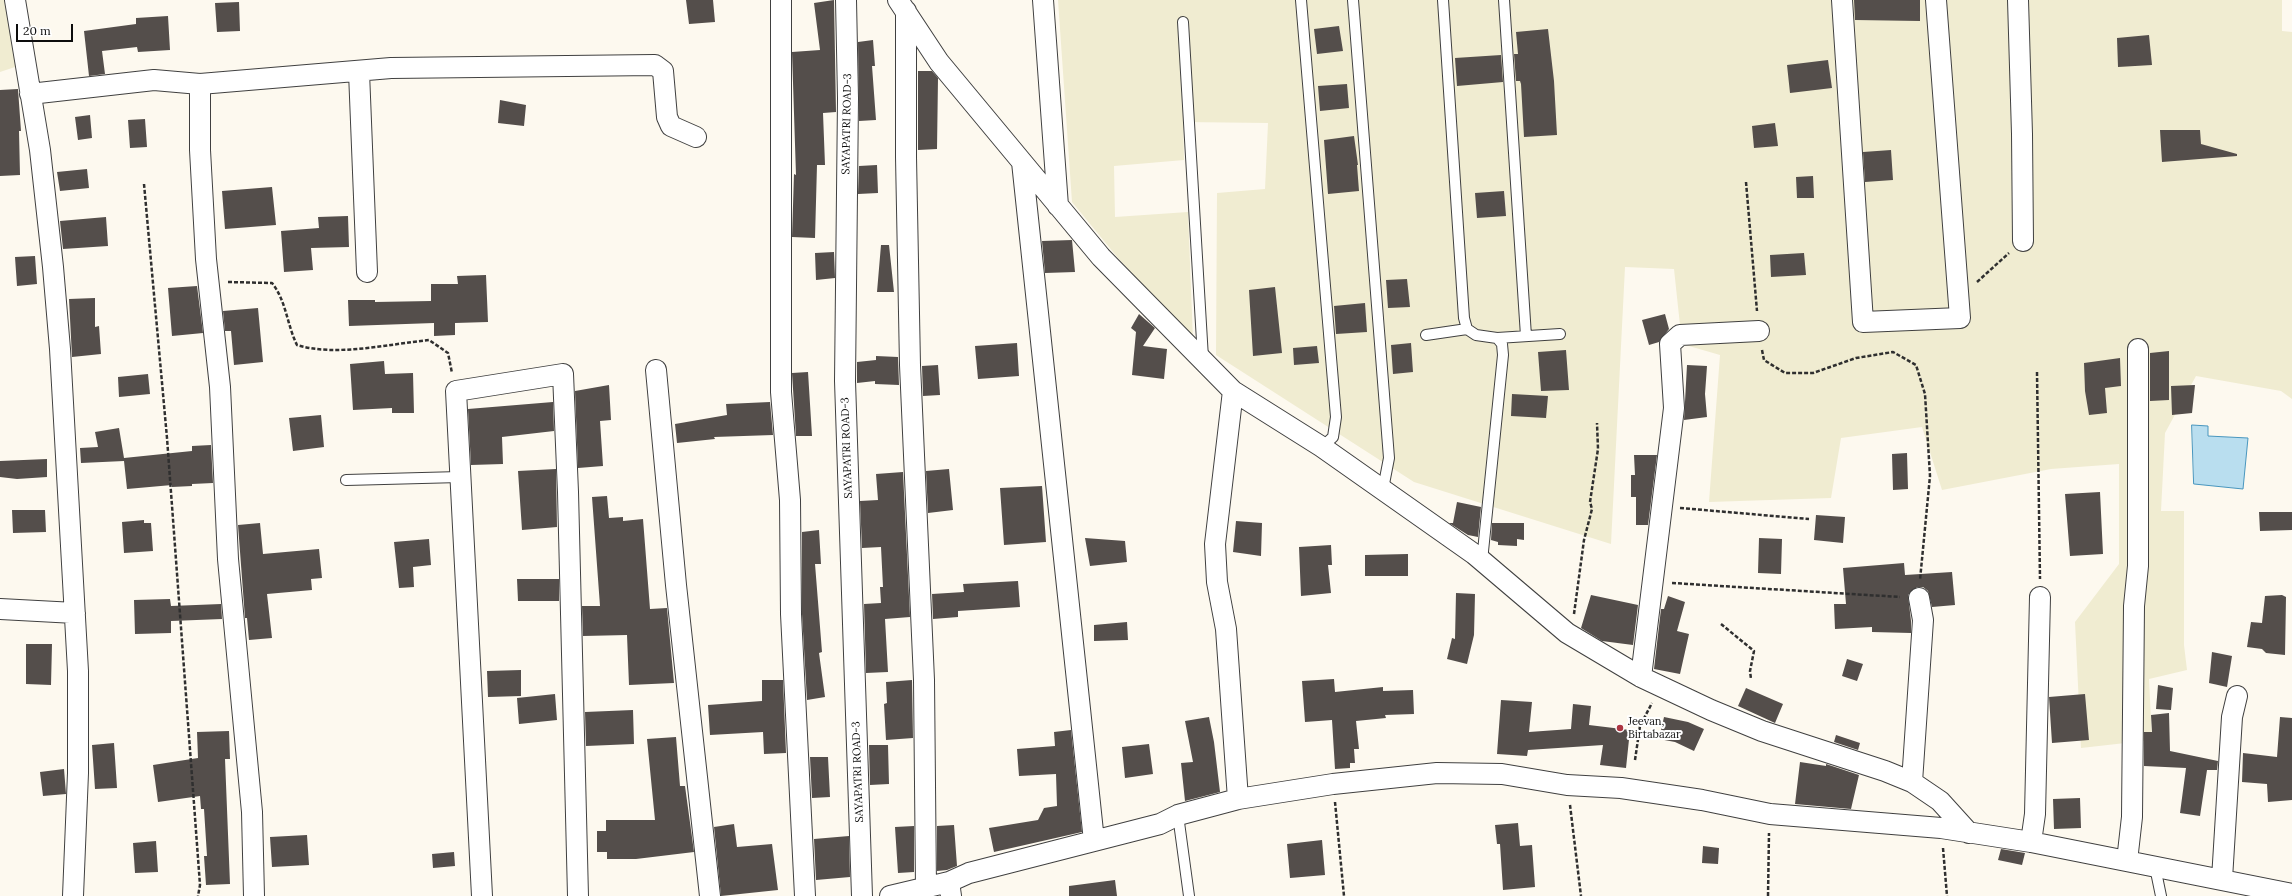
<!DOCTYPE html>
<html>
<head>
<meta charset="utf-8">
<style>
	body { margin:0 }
	#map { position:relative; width:2292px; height:896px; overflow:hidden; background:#fdf9ef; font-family:Lora,serif }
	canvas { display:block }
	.scale { position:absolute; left:16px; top:24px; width:57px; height:18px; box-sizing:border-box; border:2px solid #0d0d0d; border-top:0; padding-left:5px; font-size:12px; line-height:14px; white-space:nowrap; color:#0d0d0d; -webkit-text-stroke:3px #fff; paint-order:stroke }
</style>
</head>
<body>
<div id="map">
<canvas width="2292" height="896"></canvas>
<div class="scale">20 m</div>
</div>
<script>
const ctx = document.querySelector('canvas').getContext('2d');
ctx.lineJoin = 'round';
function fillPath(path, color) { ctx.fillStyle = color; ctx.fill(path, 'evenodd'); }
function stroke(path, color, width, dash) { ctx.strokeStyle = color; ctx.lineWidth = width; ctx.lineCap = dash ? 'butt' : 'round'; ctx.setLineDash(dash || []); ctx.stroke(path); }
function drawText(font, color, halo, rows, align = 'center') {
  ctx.font = font + ' Lora,serif'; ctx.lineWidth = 4; ctx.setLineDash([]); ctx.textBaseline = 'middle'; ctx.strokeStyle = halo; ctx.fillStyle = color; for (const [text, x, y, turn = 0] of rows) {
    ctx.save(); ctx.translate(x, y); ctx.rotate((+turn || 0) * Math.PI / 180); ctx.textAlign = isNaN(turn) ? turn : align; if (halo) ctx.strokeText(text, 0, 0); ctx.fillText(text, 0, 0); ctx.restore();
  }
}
const farmland = new Path2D(`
	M0 0H13L21 65 0 72Z
	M1058 0H2282V31L2292 32V399L2281 391 2196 376 2165 433 2161 511H2184V645L2187 670 2149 679 2152 740 2081 748 2075 622 2119 564V464L2051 469 1942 490 1922 427 1841 438 1831 498 1709 502 1720 355 1682 344 1674 269 1625 267 1611 544 1414 482 1216 355 1217 193 1265 189 1268 123 1183 122 1184 160 1114 166 1115 217 1188 212 1193 340 1118 258 1072 202Z`);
const water = new Path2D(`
	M2192 425 2208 426V436L2248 438 2243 489 2194 484Z`);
const building = new Path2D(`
	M686 0H713L715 22 689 24Z
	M834 0 836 112 823 113 825 165H817L815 238 792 237 794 174 796 175 792 52 820 50 814 3Z
	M1854 0H1920V21L1855 20Z
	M239 2 240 31 217 32 215 3Z
	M168 16 170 50 138 52 137 47 102 51 105 74 89 76 84 31 136 24V18Z
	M1339 26 1343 51 1317 54 1314 29Z
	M1548 29 1554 81 1557 135 1524 137 1521 84 1520 81H1516L1514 54H1518L1516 32Z
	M2149 35 2152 65 2118 67 2117 38Z
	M873 40 875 66H872L876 120 859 121 858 42Z
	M1501 55 1503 82 1457 86 1455 58Z
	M1828 60 1832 88 1790 93 1787 65Z
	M918 71H932L938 78 937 149 918 150Z
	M1347 84 1349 108 1320 111 1318 86Z
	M18 89 21 131H19L20 175 0 176V90Z
	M500 100 526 105 524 126 498 123Z
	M90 115 92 138 78 140 75 117Z
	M145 119 147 147 130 148 128 120Z
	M1775 123 1778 146 1754 148 1752 126Z
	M2160 130H2200L2201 144 2237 154V156L2162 162Z
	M1354 136 1358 165H1357L1359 191 1328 194 1324 140Z
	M1891 150 1893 180 1865 182 1863 152Z
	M877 165 878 193 858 194 859 166Z
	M87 169 89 188 60 191 57 172Z
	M1813 176 1814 198H1797L1796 177Z
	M272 187 276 225 225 229 222 191Z
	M1504 191 1506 216 1477 218 1475 193Z
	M348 216 349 247 311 248 313 270 284 272 281 231 319 228 318 217Z
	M106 217 108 246 63 249 60 221Z
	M1072 240 1075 272 1045 273 1042 241Z
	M881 245H889L894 292H877Z
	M834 252 835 278 816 280 815 253Z
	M1804 253 1806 275 1771 277 1770 255Z
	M35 256 37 284 17 286 15 257Z
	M486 275 488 322 455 323V335L434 336V323L349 326 348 300H375V302L431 301V284H458L457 276Z
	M1407 279 1410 307 1388 308 1386 280Z
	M197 286 203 333 172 336 168 288Z
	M1275 287 1282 353 1253 356 1249 290Z
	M95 298V327L99 326 101 354 72 357 69 299Z
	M1365 303 1367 332 1336 334 1334 306Z
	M258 308 263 362 234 365 231 331H225L223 311Z
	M1139 314 1155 328 1143 346 1167 349 1164 379 1132 375 1136 332 1131 328Z
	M1665 314 1669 329 1659 342 1649 345 1642 320Z
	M1017 343 1019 376 978 379 975 346Z
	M1411 343 1413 372 1393 374 1391 345Z
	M1317 346 1319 363 1294 365 1293 348Z
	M1566 350 1569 390 1541 391 1538 352Z
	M2169 351V400L2150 401V353Z
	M876 356 898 357 899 385 875 384V381L857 383V362L876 360Z
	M2120 358 2121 386 2105 388 2107 413 2089 415 2085 391 2084 363Z
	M384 361 385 374 413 373 414 413H392V408L353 410 350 364Z
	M938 365 940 395 923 396 922 366Z
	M1687 365 1707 366 1705 394 1707 417 1684 420Z
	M808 372 812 436H796L792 373Z
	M148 374 150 394 119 397 118 377Z
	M609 385 611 420 600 421 603 466 578 468 575 391Z
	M2195 385 2192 413 2172 415 2171 386Z
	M1512 394 1548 396 1546 418 1511 416Z
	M553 402 554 431 502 437 503 464 471 465 468 409Z
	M770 402 773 435 714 437 715 439 677 443 675 424 727 415 726 404Z
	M321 415 324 447 293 451 289 418Z
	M119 428 124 458 192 451V446L211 445 213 483 192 484V486L172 487V485L127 489 124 461 81 463 80 448 98 447 95 432Z
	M1907 453 1908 489 1893 490 1892 454Z
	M1634 455H1657L1648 525H1636V497H1631V475H1635Z
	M47 459V477L17 479 0 477V461Z
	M556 469 557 527 522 530 518 471Z
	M949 469 953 510 928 513 926 471Z
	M903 472 910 617 885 619 888 672 866 673 864 604 881 603 880 587H883L881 547 862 548 860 501 878 500 876 474Z
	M1042 486 1046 542 1004 545 1000 488Z
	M2100 492 2103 554 2070 556 2065 494Z
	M607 496 609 518 623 517V521L643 519 650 609 667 608 674 683 629 685 627 635 583 636 582 606H600L592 497Z
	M1457 502 1481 507 1478 537 1468 535 1449 523H1453Z
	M12 510H45L46 532 13 533Z
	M2259 512H2292V530L2260 531Z
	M1816 515 1845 517 1843 543 1814 540Z
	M144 520V523H151L153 551 124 553 122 522Z
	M1236 521 1262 523 1261 556 1233 552Z
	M260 523 263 554 319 549 322 578 311 579 312 590 267 594 272 638 249 640 247 618H245L238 525Z
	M1492 523H1524V540L1517 539V546L1498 545V542L1491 540Z
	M819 530 821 564H815L822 652 819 653 825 697 807 700 802 614V532Z
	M1085 538 1125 541 1127 562 1090 566Z
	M1759 538 1782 539 1781 574 1758 573Z
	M429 539 431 565 413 567 414 587 399 588 394 542Z
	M1331 545 1332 565H1328L1331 593 1301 596 1299 547Z
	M1408 554V576H1365V555Z
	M1904 563 1905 575 1952 572 1955 605 1932 607 1928 591 1923 587H1917L1908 595 1911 621V633L1872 632V627L1835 629 1834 604H1846L1843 568Z
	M517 579H559V601H518Z
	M1018 581 1020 607 958 611V617L933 619 932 594 964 592 963 584Z
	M1456 593 1475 594 1474 635 1467 664 1447 659 1452 638 1455 639Z
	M1591 595 1638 605 1633 645 1602 641 1581 628Z
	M2282 595 2286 597 2285 655 2266 653 2262 649 2247 647 2251 622 2262 623 2265 596Z
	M1668 596 1685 602 1677 631 1689 634 1680 674 1654 669 1661 609H1664Z
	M170 599 171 606 221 604 222 619 171 621V633L135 634 134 600Z
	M1127 622 1128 640 1094 641V625Z
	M26 644H52L51 685 26 684Z
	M2212 652 2232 656 2227 687 2209 683Z
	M1847 659 1863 664 1857 681 1842 676Z
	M521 670V696L488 697 487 671Z
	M1334 679 1335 692 1383 687V691L1413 690 1414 714 1385 715 1386 718 1356 721 1359 749H1354L1355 763H1350V768L1335 769 1332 720 1305 722 1302 681Z
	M762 680H783L786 753 764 754 763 732 710 735 708 705 762 701Z
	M912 680 913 738 886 740 884 704 887 703 886 682Z
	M2158 685 2173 688 2171 710 2156 709Z
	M1746 688 1783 704 1775 723 1738 706Z
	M555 694 557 720 519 724 517 698Z
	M2085 694 2089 740 2052 743 2049 697Z
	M1501 700 1532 702 1529 732 1571 729 1573 704 1591 706 1589 725 1630 730 1626 768 1600 765 1603 745 1528 750 1527 756 1497 754Z
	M633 710 634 744 586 746 585 712Z
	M2169 713 2170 751 2218 761 2217 770H2207L2200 816 2180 813 2186 768 2144 766V732H2152L2151 715Z
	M1209 717 1214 742 1220 792 1185 801 1181 763 1193 762 1185 721Z
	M1664 717 1688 722 1704 729 1694 751 1675 742 1659 739Z
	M2280 717 2292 718V800L2268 802 2267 784 2242 782 2243 753 2277 757Z
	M1071 730 1082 832 994 852 989 828 1038 820 1044 808 1057 806 1056 774 1019 776 1017 749 1055 746 1054 732Z
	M229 731 230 759H225L230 884 206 885 204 856H207L204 809H201L200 796 158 802 153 765 198 758 197 732Z
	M1836 735 1860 743 1858 750 1834 742Z
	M676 737 680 786H685L694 852 636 859H607V852H597V831H606V820H655L647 739Z
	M114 743 117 788 95 789 92 745Z
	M1149 744 1153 774 1125 778 1122 747Z
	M869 745H888L889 784 870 785Z
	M810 757H828L830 797 812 798Z
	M1800 762 1826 766V764L1859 775 1851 809 1795 804Z
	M64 769 66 794 43 796 40 772Z
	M2080 798 2081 828 2054 829 2053 799Z
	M1518 823 1520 846 1532 845 1535 887 1503 890 1500 844H1497L1495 825Z
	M734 824 737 847 772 844 778 890 721 896 714 827Z
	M954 825 957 866 947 870 937 871V826Z
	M914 826V872L898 873 895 827Z
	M307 835 309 865 272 867 270 837Z
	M849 836 850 877 816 880 814 839Z
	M1322 840 1325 875 1290 878 1287 844Z
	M156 841 158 872 135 873 133 843Z
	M1703 846 1719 848 1718 864 1702 863Z
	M2001 849 2025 853 2022 865 1998 860Z
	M454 852 455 866 433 868 432 854Z
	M1115 880 1117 896H1069V886Z`);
const path = new Path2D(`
	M1746 182 1757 311
	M144 184 167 438 200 885 198 896
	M228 282 272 283C286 300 287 325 297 345 335 357 389 344 429 340L448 353 452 373
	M1977 282 2009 253
	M1762 350 1764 360 1785 373H1813L1856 358 1893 352 1916 365 1925 394 1930 476 1920 580
	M2037 372 2040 579
	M1680 508 1809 519
	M1672 583 1900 597
	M1574 614 1584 540 1592 509 1590 502 1598 449 1597 423
	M1721 624 1754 651 1750 671 1751 679
	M1635 760 1640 726 1652 703
	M1335 802 1344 896
	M1570 805 1581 896
	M1943 848 1947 896
	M1768 896 1769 833`);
const lane = new Path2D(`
	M1301 0 1336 417 1333 437 1322 447
	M1353 0 1389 458 1383 489
	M1443 0 1464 318 1467 329 1476 335 1497 338 1502 344 1503 355 1482 561
	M1504 0 1526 336
	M1183 22 1203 358
	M1426 335 1467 329
	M1497 338 1560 334
	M346 480 460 477
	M1178 815 1189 896
	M2155 867 2161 896`);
const street = new Path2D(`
	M15 0 40 150 53 267 60 349 78 671V773L73 896
	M781 0V392L790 500 791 614 805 896
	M846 0 848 98 845 381 862 896
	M898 0 939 62 1101 257 1233 391 1322 447 1474 554 1567 633 1641 677 1711 710 1762 731 1885 771 1912 782 1940 801 1969 833
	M1043 0 1058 206
	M1842 0 1863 322 1960 318 1936 0
	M2018 0 2022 134 2023 241
	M906 11V157L910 365 924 680 926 888
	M359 72 367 272
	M200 84 391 68 655 65 663 71 667 117 671 126 696 137
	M30 94 154 80 200 84V150L206 259 220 387 228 559 252 812 254 896
	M1022 162 1094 841
	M656 370 676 585 710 896
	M1233 391 1215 544 1217 582 1226 629 1238 799
	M0 609 75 613
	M1641 677 1674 408 1670 344 1680 335 1759 331
	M1912 782 1923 620 1919 598
	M2031 842 2035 814 2040 597
	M2127 861 2132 817 2134 606 2138 566V349
	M2222 879 2232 717 2237 696
	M949 882 969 873 1160 824 1178 815 1238 799 1333 784 1437 773 1502 774 1567 785 1621 788 1702 800 1770 814 1941 828 2031 842 2292 894
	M482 896 456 391 563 374 568 492 578 896
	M890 896 949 882 951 896`);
const markers = [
	[1620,728,4,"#ad3542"]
];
const streetNames = [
	["SAYAPATRI ROAD-3",847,124,-89],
	["SAYAPATRI ROAD-3",847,448,-92],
	["SAYAPATRI ROAD-3",858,772,-92]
];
const poiNames = [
	["Jeevan,",1628,722],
	["Birtabazar",1628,735]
];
fillPath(farmland, '#f0ecd1');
fillPath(water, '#b9deef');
stroke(water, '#4896be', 1);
fillPath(building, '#544e4b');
stroke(lane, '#404040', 12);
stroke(street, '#404040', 22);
stroke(path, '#2f2f2f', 2.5, [4, 2]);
stroke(lane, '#fff', 10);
stroke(street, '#fff', 20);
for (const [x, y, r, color] of markers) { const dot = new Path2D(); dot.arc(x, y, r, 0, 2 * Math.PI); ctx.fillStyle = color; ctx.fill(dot); stroke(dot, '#fff', 1.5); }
drawText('11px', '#0d0d0d', '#fff', streetNames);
drawText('11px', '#0d0d0d', '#fff', poiNames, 'left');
</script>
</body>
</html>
